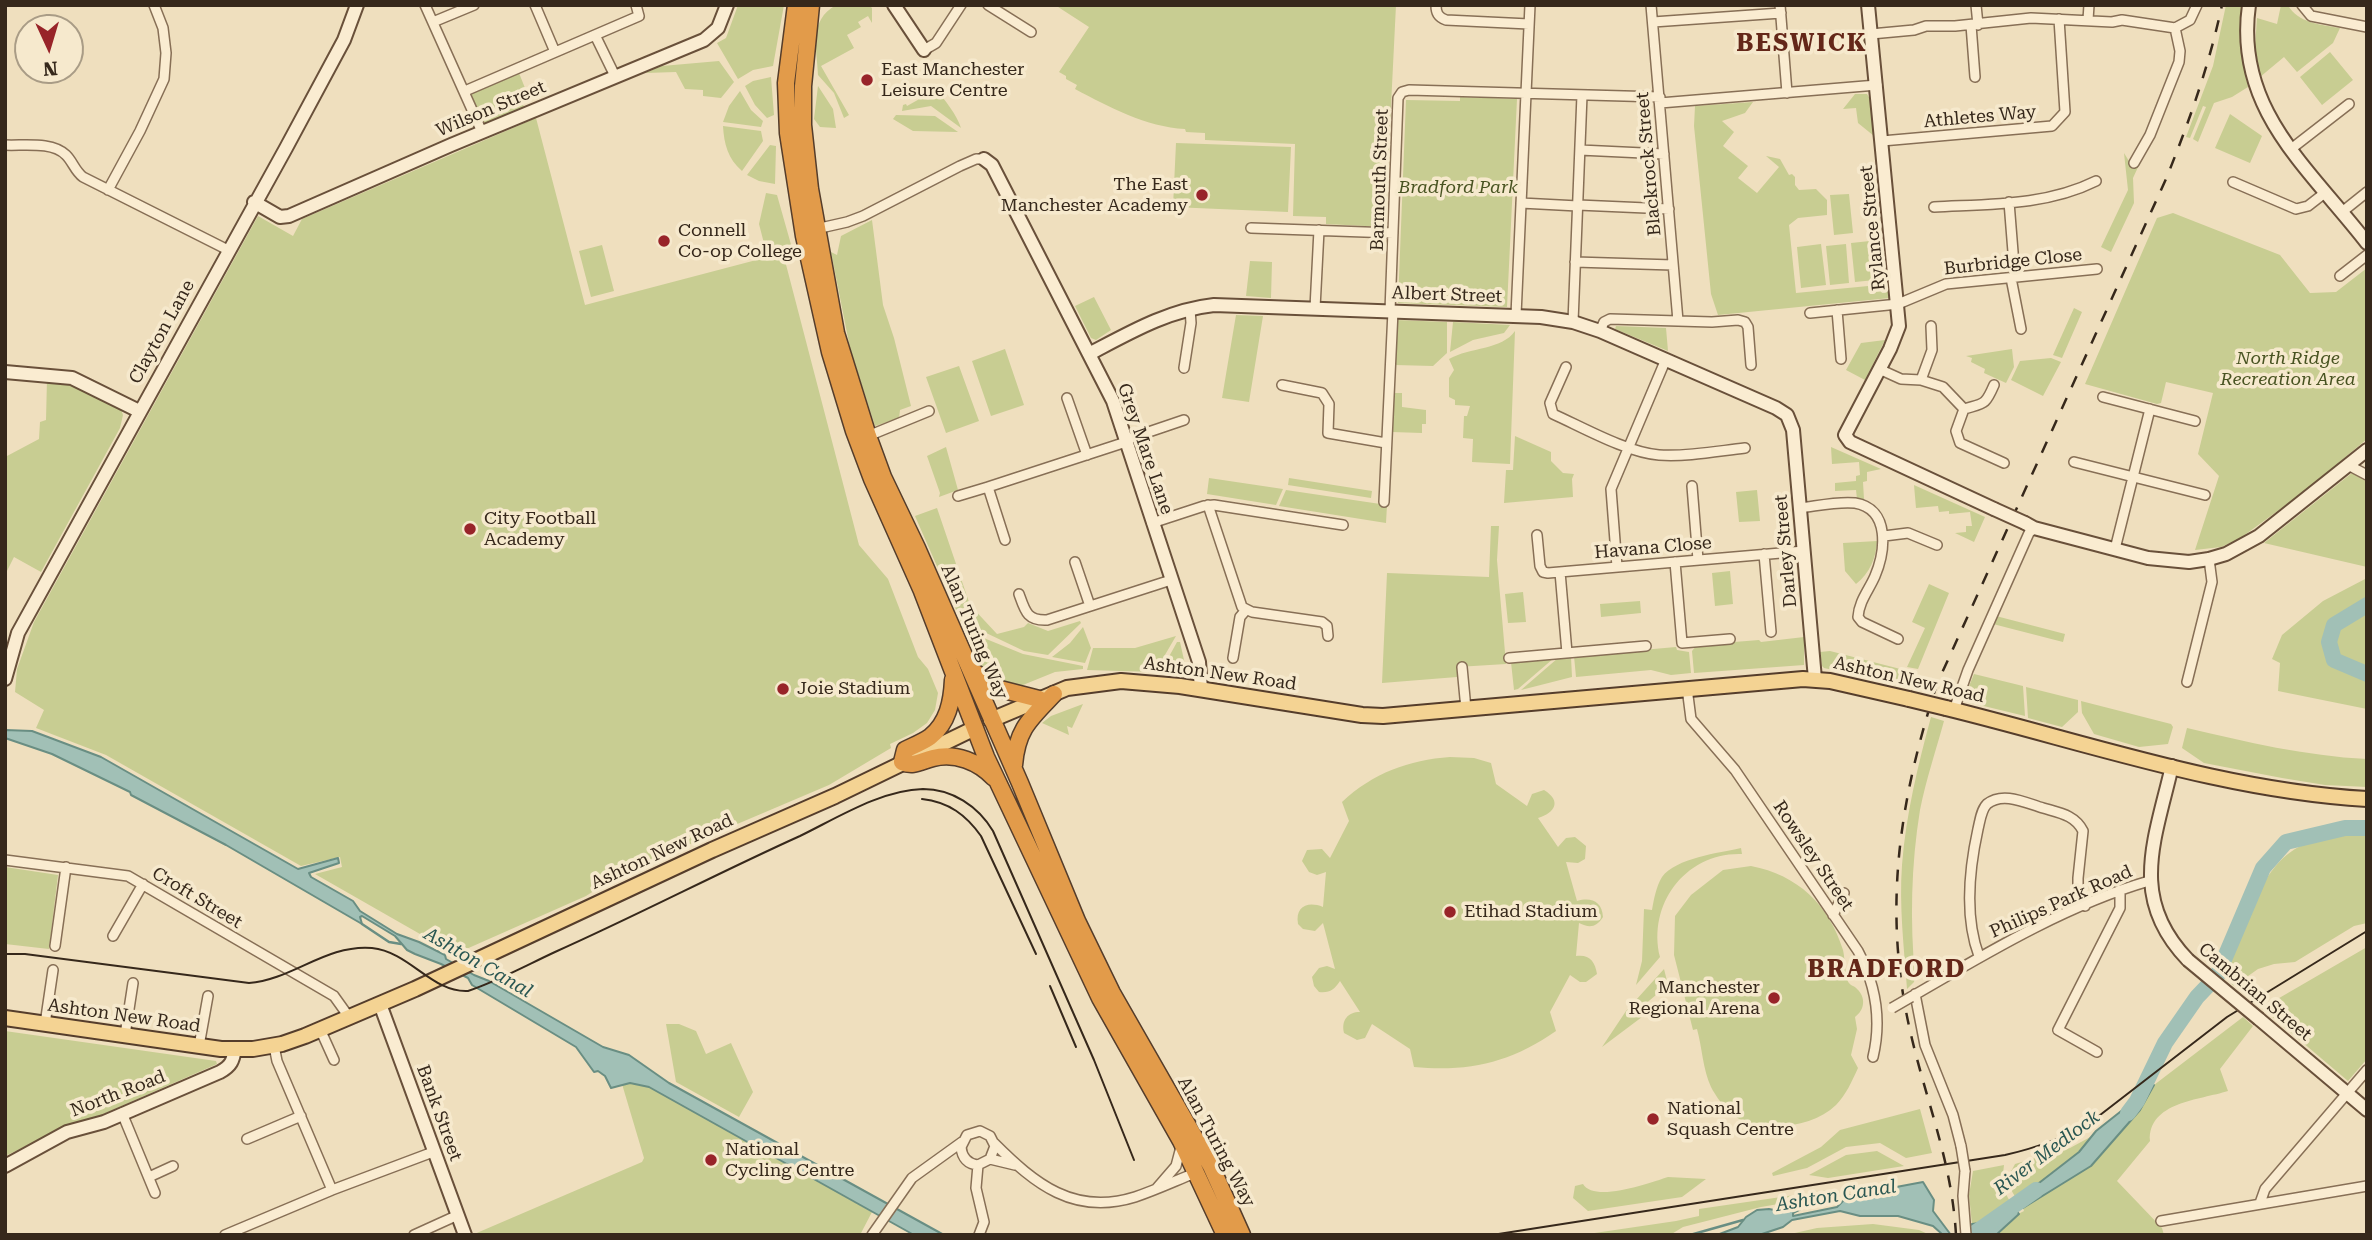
<!DOCTYPE html>
<html>
<head>
<meta charset="utf-8">
<style>
	body { margin:0 }
	#map { position:relative; width:2372px; height:1240px; overflow:hidden; background:#efdfbe; font-family:"Roboto Serif",serif }
	canvas { display:block }
	.frame { position:absolute; inset:0; border:7px solid #36281b; pointer-events:none }
	.north { position:absolute; left:14px; top:14px; width:70px; height:70px; box-sizing:border-box; background:#f6e9cd; border:2px solid #a99c86; border-radius:50%; rotate:176deg; font-size:19px; font-weight:700; line-height:28px; text-align:center; color:#36281b }
	.north::after { content:''; display:block; margin:auto; width:24px; height:32px; background:#982429; clip-path:polygon(50% 0,100% 100%,50% 72%,0 100%) }
</style>
</head>
<body>
<div id="map">
<canvas width="2372" height="1240"></canvas>
<div class="frame"></div>
<div class="north">N</div>
</div>
<script>
const ctx = document.querySelector('canvas').getContext('2d');
ctx.lineJoin = 'round';
function fillPath(path, color) { ctx.fillStyle = color; ctx.fill(path, 'evenodd'); }
function stroke(path, color, width, dash) { ctx.strokeStyle = color; ctx.lineWidth = width; ctx.lineCap = dash ? 'butt' : 'round'; ctx.setLineDash(dash || []); ctx.stroke(path); }
function drawText(font, color, halo, rows, align = 'center') {
  ctx.font = font + ' "Roboto Serif",serif'; ctx.lineWidth = 7; ctx.setLineDash([]); ctx.textBaseline = 'middle'; ctx.strokeStyle = halo; ctx.fillStyle = color; for (const [text, x, y, turn = 0] of rows) {
    ctx.save(); ctx.translate(x, y); ctx.rotate((+turn || 0) * Math.PI / 180); ctx.textAlign = isNaN(turn) ? turn : align; if (halo) ctx.strokeText(text, 0, 0); ctx.fillText(text, 0, 0); ctx.restore();
  }
}
const green = new Path2D(`
	M738 5H784L773 66 753 70 738 79 717 43 726 38Z
	M836 5H869L872 8V23L868 16 858 22 861 27 847 35 854 48 821 66 849 115 844 118 834 93 818 75C817 48 808 21 836 5Z
	M1055 5H1396L1385 227 1326 224V217L1293 216 1295 144 1205 140V133L1186 132 1185 129C1146 127 1109 107 1075 89L1077 85 1066 79V76L1059 72 1089 27Z
	M2226 5H2244L2242 57 2248 87 2232 97 2214 103 2198 142 2193 139 2206 107 2203 106 2190 138 2186 137 2213 66Z
	M2281 5H2288C2297 23 2323 25 2340 28L2333 43 2297 72 2284 57 2260 77 2255 47 2257 18 2277 24Z
	M2330 52 2353 80 2322 105 2300 77Z
	M719 61 734 82 721 98 703 96V90L685 89 676 72 645 73 662 66Z
	M519 73 525 88 518 91 524 107 484 124 471 94Z
	M771 77 774 115 767 118 755 105 745 86 753 81Z
	M818 86 833 109 836 128 820 127 814 119Z
	M927 87 935 88C945 100 957 115 961 128L931 106 902 111 903 105 906 104 907 106 923 97 921 92Z
	M740 91 751 110 763 121 761 127 723 122 729 106Z
	M1855 94H1867L1870 99 1874 136 1858 123 1856 108 1843 109Z
	M1460 97 1517 99 1507 307 1398 303 1406 100 1460 101Z
	M1753 102 1745 113 1722 121 1734 132 1723 146 1748 166 1738 178 1757 193 1779 167 1766 156 1780 159 1789 175 1792 174 1795 177V185L1799 190 1816 189 1827 200V215L1798 218 1789 225 1796 293 1889 284 1890 298 1718 315 1711 294 1694 126 1695 106Z
	M2230 114 2262 136 2250 163 2215 148Z
	M896 115 935 116 958 132 913 131 893 119Z
	M536 118 585 305 783 253 859 545 888 579 918 657 928 669 938 693 935 710 927 723 913 733 890 744 891 748 829 785 622 873 586 896 455 954 315 874 342 867 340 857 301 866 106 755 36 728 44 710 15 692 17 669 34 622 258 216 293 236 302 219Z
	M723 126 761 131 763 141 742 171C728 159 724 144 723 126Z
	M1176 143 1291 147 1288 212 1173 207Z
	M770 145 776 146 775 184 759 181 747 175Z
	M2124 153 2132 166 2139 165 2133 178 2134 203 2111 252 2101 247 2128 190Z
	M766 193 777 195 792 248 767 255 759 224Z
	M1849 194 1853 233 1834 235 1830 195Z
	M2173 213 2280 255 2310 293 2336 292 2367 268V439L2301 494 2239 539 2221 547 2195 550 2219 476 2198 454 2213 393 2166 382 2161 403 2157 404 2085 384 2157 218Z
	M872 220 883 305 894 338 911 406 900 410 899 418 875 426 850 348 831 252 837 255 841 236Z
	M1870 241 1875 280 1855 282 1851 243Z
	M1821 244 1826 285 1801 288 1797 247Z
	M1846 244 1849 283 1830 285 1826 246Z
	M602 245 614 291 591 297 579 251Z
	M1250 261 1272 262 1271 298 1246 296Z
	M1094 297 1111 330 1096 340 1091 338 1075 306Z
	M2074 308 2082 312 2062 358 2053 355Z
	M1236 315 1263 316 1249 402 1222 398Z
	M1396 320 1447 322V353L1433 366 1395 365Z
	M1453 322 1510 325 1504 333 1473 340 1450 352Z
	M1616 326 1666 328 1668 351 1615 329Z
	M1515 331 1510 464 1472 462 1473 439 1463 438 1464 416H1467L1470 406 1455 405V400L1449 397V378L1454 370 1449 359C1470 347 1502 350 1515 331Z
	M1885 340 1865 380 1846 370 1861 343Z
	M1005 349 1024 405 991 416 972 361Z
	M2012 349 2014 367 2006 383 1984 373 1985 369 1971 362 1972 358 1966 356Z
	M2051 358 2061 362 2043 396 2011 380 2020 361Z
	M959 366 979 421 946 433 926 377Z
	M47 379 65 382 121 409 123 415 120 428 41 572 14 557 5 575V460L7 456 39 439 40 422 46 420Z
	M1393 393H1402V407L1426 410V424H1422V433L1392 432Z
	M1515 436 1551 452V461L1563 473 1574 474 1572 479 1573 497 1504 503 1506 470H1513Z
	M946 447 958 490 939 497 940 493 927 456Z
	M1831 447 1881 469 1867 472V481L1863 482 1864 499H1857L1856 490 1835 491V483L1856 481V476L1860 475 1859 462 1832 464Z
	M2352 473 2367 482V567L2264 543Z
	M1209 478 1283 489 1276 505 1207 494Z
	M1289 478 1372 491 1371 498 1288 485Z
	M1914 485 1985 517 1974 542 1955 533 1966 532V526H1972L1970 512 1949 514V511L1939 512 1938 506 1916 508Z
	M1286 490 1387 505 1386 523 1279 506Z
	M1757 490 1760 521 1739 522 1736 492Z
	M937 508 970 605 997 634 1024 627 1028 623 1048 631 1080 621 1081 623 1048 655 1024 651 961 621 915 516Z
	M1491 526H1499L1497 560 1506 664 1457 667V677L1382 683 1387 573 1489 577Z
	M1877 541C1876 558 1870 573 1856 584L1845 571 1843 543Z
	M1730 571 1733 604 1715 606 1712 573Z
	M2367 578V709L2278 691 2280 663 2272 659 2282 635 2323 601Z
	M1929 584 1949 593 1918 669 1907 667 1925 628 1912 622Z
	M1523 592 1526 622 1508 623 1505 594Z
	M1640 601 1641 613 1601 617 1600 604Z
	M1996 616 2065 634 2063 642 1993 624Z
	M1083 627 1091 648 1085 663 1052 657 1070 643Z
	M969 632 1023 654 1083 666V669L1055 672 1018 687C1009 687 1004 682 997 678 979 667 970 654 969 632Z
	M1176 636 1155 672 1087 670 1093 648H1135Z
	M1804 637V665L1694 673 1692 651 1697 645 1759 640 1761 642Z
	M1177 642H1180L1186 669 1177 674 1160 673Z
	M1676 647 1677 650 1689 652 1691 673 1671 675 1651 670 1576 677 1574 656Z
	M1830 651 1916 673 1910 687 1824 668 1822 666 1820 652Z
	M1571 657 1572 677 1521 690 1558 658Z
	M1554 658 1518 689 1514 690 1511 662Z
	M1974 674 2023 686 2025 716 1963 701Z
	M2026 687 2078 700V712L2062 727 2028 718Z
	M2081 701 2171 724 2173 727 2168 744 2139 747 2094 734 2082 713Z
	M1083 704 1072 728 1067 726 1069 735 1042 723 1051 716Z
	M1931 717 1944 721C1936 750 1926 780 1920 810 1911 865 1910 921 1915 977L1914 982 1907 989C1904 947 1899 906 1902 865 1906 814 1918 765 1931 717Z
	M2187 728C2247 742 2305 756 2367 759V787L2325 785 2282 778 2204 763 2182 748Z
	M1450 757 1474 758 1491 763 1496 784 1527 806 1532 794 1544 790C1562 801 1555 813 1538 818L1558 847 1566 838 1575 837 1586 846 1585 859 1578 863 1566 862 1577 901C1591 897 1602 901 1603 917 1596 928 1589 928 1579 923L1576 956C1589 954 1595 961 1597 974L1586 982H1580L1570 975 1550 1012 1556 1031C1510 1063 1469 1072 1414 1067L1410 1049 1372 1024 1365 1038 1357 1040 1344 1033C1341 1020 1348 1012 1360 1012L1340 981C1334 990 1330 993 1319 992L1314 986 1312 977 1319 968 1327 966 1335 969 1323 923 1315 931 1303 929 1298 924C1295 906 1308 901 1323 907L1326 872 1317 875 1309 872 1302 861 1307 850 1322 849 1330 858 1349 821 1342 802C1373 773 1409 760 1450 757Z
	M2351 834H2367V923L2354 926 2295 962 2274 964 2258 969 2234 986 2224 977C2246 935 2256 865 2303 845 2318 839 2335 837 2351 834Z
	M1741 848 1742 854C1686 852 1647 904 1660 957L1636 985 1642 961 1644 909 1652 910C1654 899 1656 887 1662 877 1676 858 1719 853 1741 848Z
	M1751 866C1798 875 1829 905 1843 950 1845 958 1845 978 1849 983 1851 986 1855 986 1857 989 1866 997 1865 1010 1855 1017L1857 1029 1851 1055 1858 1068C1852 1081 1846 1095 1836 1105 1812 1128 1763 1134 1734 1116 1727 1112 1715 1095 1711 1087 1703 1070 1702 1047 1697 1029L1693 1030 1674 955 1675 916 1691 895 1723 870Z
	M5 867 58 875 49 949 5 944Z
	M2367 947V1059L2348 1081 2262 1008Z
	M1664 969 1669 989 1667 995 1662 990 1638 1010 1642 1017 1602 1047 1626 1011Z
	M2243 1017 2253 1026 2220 1069 2228 1091C2200 1100 2148 1102 2150 1141L2117 1181 2162 1228 2164 1235H1996L2016 1215 2024 1211 2023 1208 2091 1166 2140 1110 2154 1085Z
	M666 1024H679L696 1031 706 1054 731 1043 753 1092 739 1117 676 1082Z
	M5 1031 216 1061 217 1064 92 1119C60 1125 35 1143 5 1156Z
	M630 1083 649 1087 872 1212 860 1235H472L642 1162 644 1158 622 1084Z
	M1920 1109 1932 1153 1906 1158 1880 1143 1846 1147 1807 1168 1773 1176 1772 1173 1821 1147 1840 1130Z
	M2094 1135 2079 1152 2017 1200 2006 1181 2015 1164 2070 1148Z
	M1877 1151 1904 1166 1828 1178 1809 1175 1846 1155Z
	M2004 1165C2002 1184 2001 1186 2011 1203L1987 1223 1972 1224 1969 1195 1973 1171Z
	M1668 1177 1706 1179 1682 1197 1588 1211 1573 1198 1575 1186 1583 1184C1594 1203 1650 1183 1668 1177Z
	M1836 1189 1796 1201 1761 1207 1683 1227 1670 1235H1581L1676 1221 1699 1216V1209Z
	M1873 1224 1919 1230 1930 1235H1786L1817 1228Z`);
const water = new Path2D(`
	M5 730 32 731 101 757 298 869 338 858 339 863 309 873 311 877 353 901 360 911 397 934 419 942 445 955 446 959 474 975 489 981 603 1047 629 1055 669 1083 944 1235H914L649 1087 630 1083 611 1088 605 1076 598 1071 594 1072 576 1047 472 985 468 978 441 964 415 954 407 950 395 936 362 916 360 917 362 924 226 845 131 795 130 792 52 754 5 738Z
	M2154 1085 2140 1110 2091 1166 2023 1208 2017 1200 2079 1152 2096 1131Z
	M1923 1182 1934 1200 1933 1211 1951 1235H1943L1933 1226 1898 1216H1860L1840 1211 1792 1220 1783 1227 1759 1235H1717L1738 1227 1746 1217 1757 1210 1769 1209 1784 1212 1800 1206 1801 1209 1793 1213V1216L1837 1207 1848 1196Z
	M2011 1203 2019 1214 1996 1235H1973L1972 1224 1987 1222Z`);
const stream = new Path2D(`
	M362 924 389 942 401 944
	M1690 1235 1743 1220`);
const river = new Path2D(`
	M2367 605 2334 625 2329 642 2334 660 2367 674
	M2128 1113 2137 1101 2165 1043 2197 997 2217 976 2263 868 2286 842 2345 828H2367
	M1972 1235 2036 1190`);
const street = new Path2D(`
	M425 5 482 132
	M535 5 555 52
	M988 5 1031 32
	M1436 5C1436 13 1438 17 1446 20L1529 24
	M1651 5 1678 321
	M1780 5 1787 93
	M1976 5 1978 25
	M2302 5 2311 16 2367 27
	M2088 20 2089 5
	M433 22 474 5
	M1653 22 1781 13
	M1971 25 1975 77
	M1871 34 1914 30 1926 26H1955L2031 18 2112 22 2122 20 2175 28
	M595 35 615 76
	M924 50 936 43 961 5
	M465 91 639 16 636 5
	M1660 103 1877 85
	M1882 141 2052 126 2065 112 2059 19
	M5 145C23 146 52 141 66 155 73 162 75 171 83 177L228 250
	M2291 149 2349 104
	M1580 150 1664 154
	M2134 163 2150 135 2179 62 2180 51 2175 28 2190 20 2197 5
	M2233 182 2296 209 2308 206 2326 192
	M108 190 140 131 164 79 166 53 163 28 154 5
	M2009 202 2015 277
	M1521 203 1578 206
	M1578 205 1669 209
	M1934 207C1988 204 2046 206 2096 181
	M2342 212 2367 192
	M1251 228 1393 233
	M816 229 847 222 863 216 960 166 976 159H984
	M1575 262 1673 265
	M2340 276 2367 255
	M2011 278 2021 329
	M1315 308 1319 230
	M1837 310 1841 359
	M1390 311 1398 98 1402 92 1409 90 1660 97
	M1810 313 1898 304 1946 284 2097 269
	M1516 315 1530 5
	M1573 322 1582 95
	M1600 331 1604 322 1610 319 1712 322 1738 320 1745 322 1748 327 1751 365
	M1566 367 1550 403 1553 414C1582 427 1628 453 1659 455 1687 457 1718 451 1745 448
	M1184 368 1191 323 1190 309
	M1879 369 1901 379 1921 380 1943 387 1964 409 1956 431 1960 443 2004 463
	M1921 380 1932 350 1931 326
	M1282 385 1322 393 1329 404 1328 433 1386 443
	M2103 397 2195 421
	M1067 398 1087 455
	M1964 409C1984 403 1985 406 1994 385
	M868 436 929 411
	M1125 440 1184 420
	M2074 462 2205 495
	M2348 465 2367 475
	M1692 486 1698 560
	M958 496 988 487
	M1384 502 1393 311
	M1208 505 1242 607 1252 612 1322 622 1327 626 1328 636
	M1800 508C1817 506 1838 501 1855 503 1891 509 1885 552 1875 576 1869 590 1859 601 1858 617L1862 622 1898 639
	M1152 523 1204 506 1214 505 1343 525
	M1537 535 1540 566 1543 572 1548 573 1804 551
	M1884 536 1908 533 1937 545
	M1005 540 988 487 1126 442
	M2115 549 2150 409
	M1764 554 1771 632
	M1075 562 1090 606
	M1675 562 1682 643 1730 639
	M1617 567 1611 489 1666 359
	M1560 572 1567 653
	M1019 594C1025 611 1027 621 1047 620L1171 580
	M1233 658 1240 617 1246 610
	M1509 658 1646 646
	M1462 667 1466 709
	M2187 682 2212 582 2209 559
	M1687 688 1691 719 1735 770 1858 951C1876 985 1882 1019 1873 1057
	M1954 710 1968 670 2029 533 2034 528
	M5 860 128 876 334 996 349 1017
	M1833 915 1844 893
	M113 936 143 884
	M55 946 66 867
	M1979 956C1964 916 1969 870 1978 829 1980 821 1981 810 1987 804 2003 791 2026 803 2043 808 2060 813 2075 815 2083 831L2078 878V888L2085 906
	M1915 994 1925 1045 1953 1115 1961 1146
	M1911 997C1985 954 2066 905 2149 881
	M45 1024 53 970
	M320 1029 334 1060
	M125 1035 133 983
	M199 1046 208 996
	M274 1046 277 1061 332 1190
	M2097 1052 2058 1030 2120 908V890
	M122 1113 155 1193
	M247 1139 301 1116
	M994 1143C1035 1184 1074 1216 1135 1197 1156 1190 1175 1181 1195 1173
	M990 1159 995 1146 990 1136 980 1131 967 1135 961 1147C962 1158 968 1164 978 1165L990 1159 1015 1165
	M978 1165 976 1188 984 1222 979 1235
	M1965 1171 1963 1196 1966 1235
	M149 1177 173 1166
	M1157 1188 1176 1166 1181 1147
	M2260 1203 2265 1189 2367 1070
	M2161 1221 2367 1186
	M225 1235 332 1190 433 1152
	M414 1235 458 1215
	M872 1235 912 1178 962 1142`);
const secondary = new Path2D(`
	M894 5 924 50
	M1868 5 1899 326 1890 349 1845 435 1850 442 1994 509
	M2249 5C2234 109 2309 168 2367 243
	M984 159 992 165 1113 401 1199 662 1201 689
	M254 202 280 217 289 216 451 145 704 40 718 28 727 5
	M1089 354C1129 333 1168 310 1214 305L1541 317 1573 322 1600 331 1776 408 1787 415 1793 430 1815 679
	M5 372 72 378 139 411
	M2025 523 2034 528 2148 558 2189 562 2209 559 2226 554 2259 536 2367 450
	M5 679 18 633 286 148 344 40 357 5
	M2172 766C2155 840 2128 898 2188 960
	M380 1004 465 1235
	M2259 1019 2367 1110
	M5 1166 67 1132 104 1122 220 1072C231 1066 233 1061 235 1049`);
const primary = new Path2D(`
	M1946 708C2085 742 2224 791 2367 799
	M991 720 1067 688 1121 681 1180 686 1362 715 1383 716 1803 679 1830 681 1909 699
	M5 1018 221 1049H253L282 1044 305 1036 415 989 712 850 835 796 973 729`);
const highway = new Path2D(`
	M796 5 786 83 788 133 804 236 830 352 854 431 872 479 922 591 986 757 1100 998 1181 1141 1225 1235
	M811 5 803 86V125L810 189 836 333 868 436 883 477 917 548 1020 783 1077 921 1112 993 1211 1166 1242 1235
	M971 670 1000 689 1039 699
	M953 680C952 701 948 723 930 737 923 742 913 746 905 750L902 762C914 767 921 761 933 758 955 752 979 762 994 778
	M1014 765C1017 729 1030 719 1054 694`);
const tram = new Path2D(`
	M922 799C949 802 966 815 981 836L1036 954
	M5 954H25L249 983C292 980 326 944 372 948 410 952 432 993 468 991 498 981 527 965 555 952 638 915 718 873 800 836 837 818 881 790 923 789 952 789 978 806 993 831L1094 1060 1134 1160
	M1050 986 1076 1047
	M1492 1235 2005 1155C2036 1148 2064 1138 2091 1122L2227 1017 2367 931`);
const rail = new Path2D(`
	M1956 1235C1952 1164 1928 1106 1912 1039 1882 915 1898 804 1937 684L2166 179C2189 122 2209 66 2222 5`);
const streetBridge = new Path2D(`
	M1892 1008 1911 997
	M1961 1146 1965 1171`);
const secondaryBridge = new Path2D(`
	M1994 509 2025 523
	M2188 960 2259 1019`);
const primaryBridge = new Path2D(`
	M1909 699 1946 708`);
const markers = [
	[867,80,7,"#982429"],
	[1202,195,7,"#982429"],
	[664,241,7,"#982429"],
	[470,529,7,"#982429"],
	[783,689,7,"#982429"],
	[1450,912,7,"#982429"],
	[1774,998,7,"#982429"],
	[1653,1119,7,"#982429"],
	[711,1160,7,"#982429"]
];
const poiNames = [
	["East Manchester",881,70],
	["Leisure Centre",881,91],
	["The East",1188,185,"right"],
	["Manchester Academy",1188,206,"right"],
	["Connell",678,231],
	["Co-op College",678,252],
	["City Football",484,519],
	["Academy",484,540],
	["Joie Stadium",797,689],
	["Etihad Stadium",1464,912],
	["Manchester",1760,988,"right"],
	["Regional Arena",1760,1009,"right"],
	["National",1667,1109],
	["Squash Centre",1667,1130],
	["National",725,1150],
	["Cycling Centre",725,1171]
];
const streetNames = [
	["Wilson Street",491,109,-23],
	["Athletes Way",1980,117,-5],
	["Blackrock Street",1649,164,-95],
	["Barmouth Street",1380,180,-88],
	["Rylance Street",1873,228,-96],
	["Burbridge Close",2013,262,-6],
	["Albert Street",1447,295,2],
	["Clayton Lane",162,332,-61],
	["Grey Mare Lane",1145,449,71],
	["Havana Close",1653,548,-5],
	["Darley Street",1786,551,-95],
	["Alan Turing Way",974,632,67],
	["Ashton New Road",1220,674,8],
	["Ashton New Road",1909,680,13],
	["Ashton New Road",662,852,-25],
	["Rowsley Street",1813,856,56],
	["Croft Street",197,898,31],
	["Philips Park Road",2061,902,-24],
	["Cambrian Street",2255,992,40],
	["Ashton New Road",124,1016,8],
	["North Road",118,1094,-21],
	["Bank Street",439,1113,70],
	["Alan Turing Way",1216,1142,62]
];
const parkNames = [
	["Bradford Park",1458,188],
	["North Ridge",2288,359],
	["Recreation Area",2288,380]
];
const waterNames = [
	["Ashton Canal",478,963,30],
	["River Medlock",2047,1153,-37],
	["Ashton Canal",1836,1196,-9]
];
const districtNames = [
	["BESWICK",1802,44],
	["BRADFORD",1887,970]
];
fillPath(green, '#c8cd92');
fillPath(water, '#a1c0b6');
stroke(water, '#698e83', 2);
stroke(stream, '#698e83', 2.5);
stroke(river, '#a1c0b6', 16);
stroke(street, '#876f56', 12);
stroke(secondary, '#69503a', 16);
stroke(primary, '#553d2b', 18);
stroke(highway, '#553d2b', 19);
stroke(street, '#faecd1', 9);
stroke(secondary, '#faecd1', 12);
stroke(primary, '#f4d393', 14);
stroke(highway, '#e29b4a', 16);
stroke(tram, '#36281b', 2);
stroke(rail, '#36281b', 2.5, [12, 12]);
stroke(streetBridge, '#876f56', 12, []);
stroke(secondaryBridge, '#69503a', 16, []);
stroke(primaryBridge, '#553d2b', 18, []);
stroke(streetBridge, '#faecd1', 9);
stroke(secondaryBridge, '#faecd1', 12);
stroke(primaryBridge, '#f4d393', 14);
for (const [x, y, r, color] of markers) { const dot = new Path2D(); dot.arc(x, y, r, 0, 2 * Math.PI); ctx.fillStyle = color; ctx.fill(dot); stroke(dot, '#f6e9cd', 2.5); }
drawText('18px', '#36281b', '#f6e9cd', poiNames, 'left');
drawText('18px', '#36281b', '#f6e9cd', streetNames);
drawText('italic 18px', '#485321', '#f6e9cd', parkNames);
drawText('italic 19px', '#2a5752', '#f6e9cd', waterNames);
ctx.letterSpacing = '2px';
drawText('bold 24px', '#642719', '#f6e9cd', districtNames);
ctx.letterSpacing = '0px';
</script>
</body>
</html>
